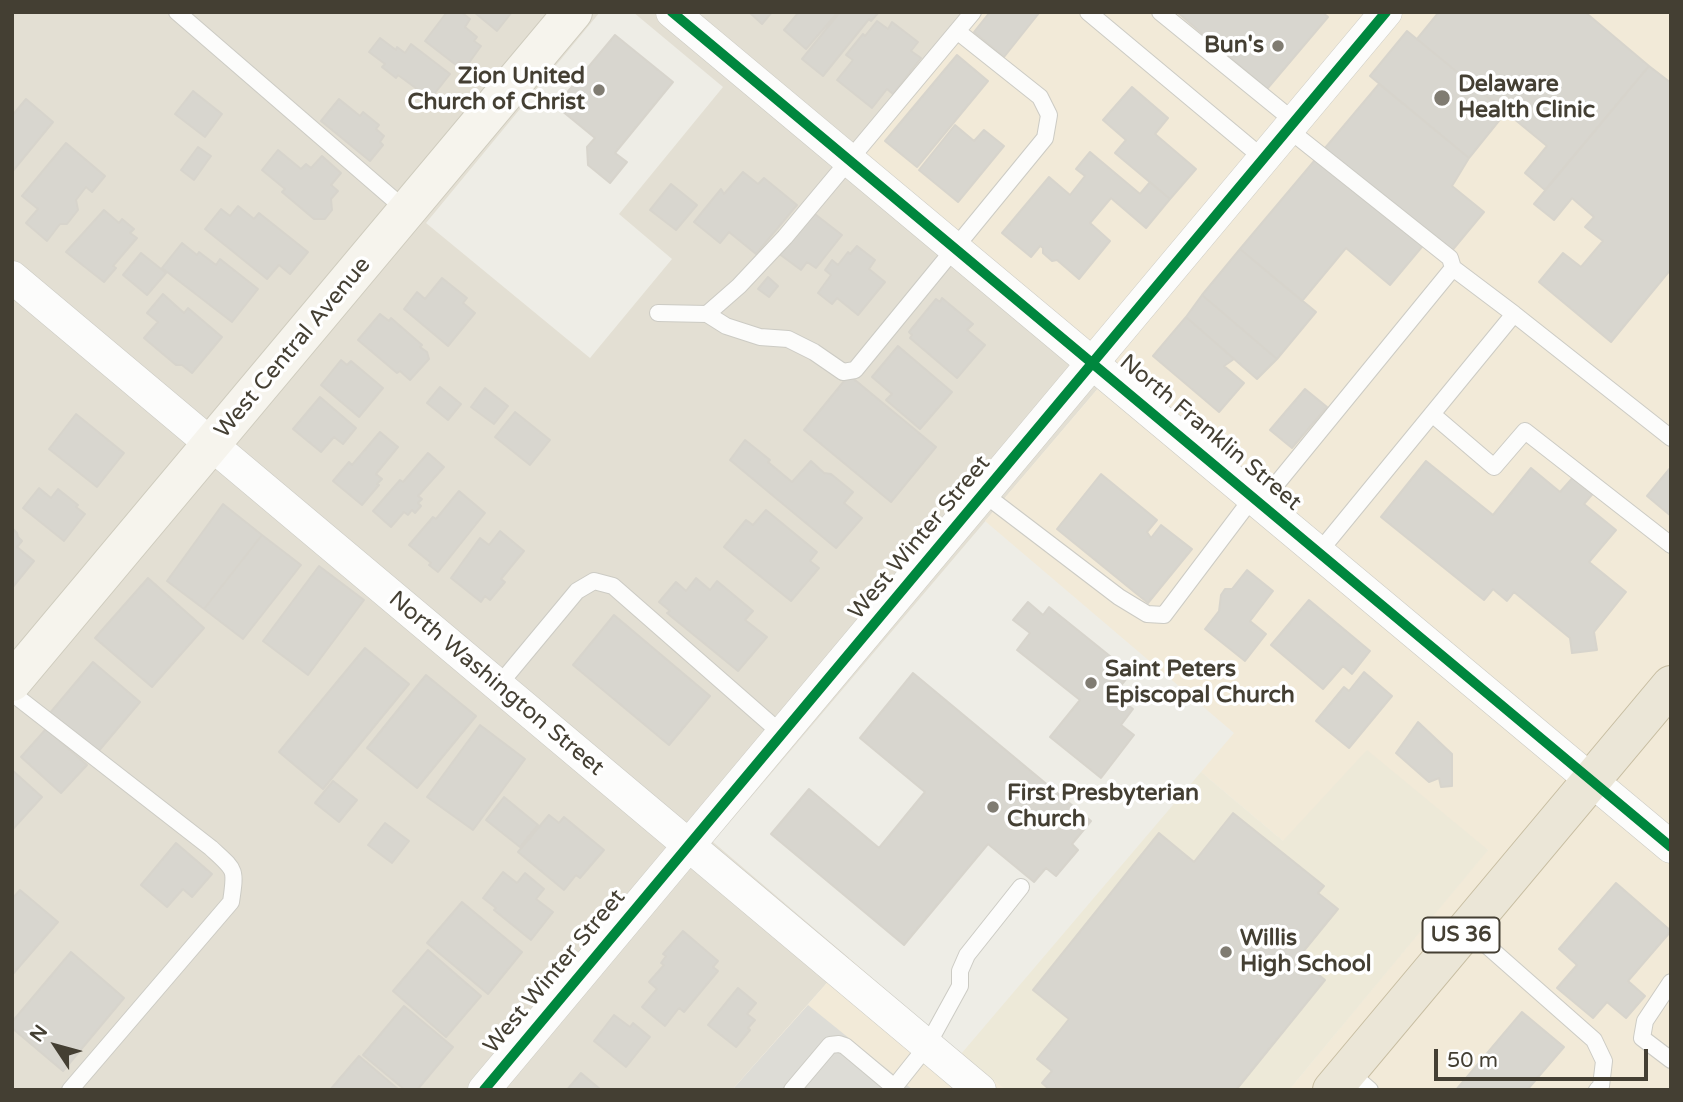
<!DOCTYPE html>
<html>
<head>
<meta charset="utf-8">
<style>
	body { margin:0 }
	#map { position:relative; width:1683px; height:1102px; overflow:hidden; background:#eeede6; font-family:"Varela Round",sans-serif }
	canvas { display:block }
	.frame { position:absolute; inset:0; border:14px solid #443f33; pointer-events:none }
	.north { position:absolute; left:21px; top:1011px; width:70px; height:70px; -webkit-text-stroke:5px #fff; paint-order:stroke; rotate:306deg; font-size:19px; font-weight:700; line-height:28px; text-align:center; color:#443f33 }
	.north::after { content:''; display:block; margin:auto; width:24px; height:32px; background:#443f33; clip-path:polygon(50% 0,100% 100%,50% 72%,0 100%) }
	.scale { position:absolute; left:1434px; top:1049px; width:214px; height:32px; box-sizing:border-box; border:4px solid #443f33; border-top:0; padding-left:9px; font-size:21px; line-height:24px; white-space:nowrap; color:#443f33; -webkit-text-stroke:5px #fff; paint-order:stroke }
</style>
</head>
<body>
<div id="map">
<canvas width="1683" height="1102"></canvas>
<div class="frame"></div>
<div class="north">N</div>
<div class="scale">50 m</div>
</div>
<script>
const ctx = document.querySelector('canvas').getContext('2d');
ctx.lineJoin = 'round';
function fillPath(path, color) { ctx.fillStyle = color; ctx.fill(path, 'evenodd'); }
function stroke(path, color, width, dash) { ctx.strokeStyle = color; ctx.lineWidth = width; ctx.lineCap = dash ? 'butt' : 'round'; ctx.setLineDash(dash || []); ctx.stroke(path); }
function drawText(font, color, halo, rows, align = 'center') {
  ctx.font = font + ' "Varela Round",sans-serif'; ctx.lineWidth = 7; ctx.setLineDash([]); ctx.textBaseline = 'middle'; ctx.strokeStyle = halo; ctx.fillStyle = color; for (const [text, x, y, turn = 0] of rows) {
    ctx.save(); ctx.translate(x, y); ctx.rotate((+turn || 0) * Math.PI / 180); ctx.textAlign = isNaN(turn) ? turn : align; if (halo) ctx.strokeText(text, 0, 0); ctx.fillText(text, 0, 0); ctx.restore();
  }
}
const residential = new Path2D(`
	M12 12H600L426 223 590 358 672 259 619 214 723 87 633 12H975L1106 379 713 842 849 958 732 1090H12Z`);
const commercial = new Path2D(`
	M975 12H1671V1090H1289L1488 849 1283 841 1201 772 1234 733 985 521 1106 379 850 169Z
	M849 958 961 1054 1006 1090H732Z`);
const education = new Path2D(`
	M1367 750 1488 850 1289 1090H1006L961 1054 1201 772 1283 841Z`);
const parking = new Path2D(`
	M808 1005 913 1090H732Z`);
const building = new Path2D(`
	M447 12H461L470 19 465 27 477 37 474 41 481 46 466 67 459 61 456 65 425 41Z
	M474 12H512L497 31Z
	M749 12H772L762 24Z
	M799 12H838L806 49 784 30Z
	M840 12H879L871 21 869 19 823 76 802 59Z
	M990 12H1038L1039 13 1004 57 974 32Z
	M1177 12H1322L1328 17 1267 89Z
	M1439 12H1585L1649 66 1545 190 1525 173 1547 146 1417 39Z
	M877 21 888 29 892 22 918 42 911 51 921 58 893 94 887 89 872 108 837 80 853 60 846 55 863 34 865 36Z
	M1407 31 1506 112 1469 158 1370 76Z
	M615 35 673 82 615 153 627 162 610 183 588 165 587 147 595 138 556 106Z
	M380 38 396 50 397 47 405 53 411 44 450 74 428 102 414 92 417 89 398 75 396 78 382 67 385 64 369 52Z
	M957 55 988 81 917 167 885 141Z
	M1649 66 1671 83V269L1611 342 1539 282 1563 253 1581 267 1603 241 1585 227 1594 217 1572 198 1554 220 1534 204Z
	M1379 84 1469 158 1452 186 1484 212 1450 253 1431 236 1390 285 1346 248 1302 301 1240 249Z
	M1132 87 1168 118 1155 134 1196 169 1170 199 1115 153 1126 140 1103 120Z
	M193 91 222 114 205 137 175 114Z
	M26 99 53 122 12 172V116Z
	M339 99 360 116 363 112 379 125 376 129 384 136 380 142 383 145 370 161 321 121Z
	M955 125 974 141 984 130 1004 146 958 202 919 170Z
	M66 143 105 176 92 192 86 187 76 200 78 210 67 224H60L47 241 26 223 38 209 22 196Z
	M198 147 211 156 194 180 181 170Z
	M278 150 301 169 306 164 311 168 322 156 341 173 331 185 338 191 331 199 332 210 325 219H314L282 192 285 189 262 170Z
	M1090 152 1140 194 1150 182 1170 199 1146 228 1111 198 1090 223 1110 241 1079 279 1057 260 1052 261 1043 253V248L1040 246 1031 257 1002 233 1049 177 1070 195 1085 176 1076 169Z
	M743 172 758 184 764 178 797 205 756 254 729 232 720 243 694 222 721 189 724 194Z
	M671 184 697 205 676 230 650 210Z
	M238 206 254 219 259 213 308 252 290 274 279 265 267 279 205 229 221 209 230 216Z
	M104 210 119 223 122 219 134 229 130 233 137 238 113 266 116 268 104 282 66 252Z
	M811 211 842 235 816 268 807 262 801 270 778 253Z
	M182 243 197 255 199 252 216 265 220 259 258 289 232 322 162 268Z
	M857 246 875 260 869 269 885 282 858 315 837 298 832 304 818 293 831 275 825 270 832 260 838 265 848 252 850 254Z
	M1240 249 1316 312 1277 359 1202 295Z
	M141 253 166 273 147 295 123 275Z
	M768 277 778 286 769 297 758 289Z
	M442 278 467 298 463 303 475 313 448 346 404 309 417 292 425 299Z
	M163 294 184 313 188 308 222 337 192 373 182 365H176L144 338 158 322 147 313Z
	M1202 295 1277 359 1257 379 1186 317Z
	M942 298 973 324 967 330 985 345 957 378 910 338 912 335 909 332 936 299 940 302Z
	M380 314 389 321 391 318 422 345 420 347 427 352 429 359 410 380 400 371 397 373 358 340Z
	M1186 317 1234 359 1224 366 1244 383 1219 412 1153 356Z
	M898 346 952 392 920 429 886 400 892 394 872 377Z
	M341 360 347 365 351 361 383 388 359 417 321 385Z
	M849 375 936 447 891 502 804 430Z
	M440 387 461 404 448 420 427 403Z
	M485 388 508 406 494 424 471 407Z
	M1305 389 1327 407 1292 448 1270 430Z
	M320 397 356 428 343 444 334 437 321 452 293 429Z
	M515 412 550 440 530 465 495 437Z
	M76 414 124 453 97 487 49 449Z
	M380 432 398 447 376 474 382 479 377 484 379 485 362 505 333 481 349 462 352 465Z
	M745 440 770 460 768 462 792 482 811 461 824 473 831 474 853 492 844 503 862 518 836 548 730 460Z
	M428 453 444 467 418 496 422 499 418 503 421 506 415 513 412 510 408 515 404 512 391 527 373 511 400 480 403 482Z
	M1426 461 1493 515 1531 468 1560 492 1576 474 1596 490 1584 504 1616 530 1589 562 1626 592 1594 632 1597 650 1572 653 1570 638 1514 592 1507 601 1493 589 1484 600 1381 517Z
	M1671 467V516L1647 496Z
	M1101 474 1157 520 1147 532 1151 538 1161 525 1192 549 1148 603 1057 529Z
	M39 488 51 498 58 489 78 505 76 507 85 514 64 541 23 508Z
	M459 491 485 513 438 572 429 565 431 563 409 545 433 517 436 519Z
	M223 504 262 535 204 609 167 581Z
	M766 510 817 552 810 561 819 568 791 601 724 547 746 520 753 525Z
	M12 528 17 533 18 537 22 541 17 547 34 561 12 588Z
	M500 531 524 551 501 579 505 582 490 600 485 596 481 602 451 578 480 538 489 545Z
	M262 535 301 565 243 639 204 609Z
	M319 566 364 600 308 675 263 641Z
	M1247 570 1273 591 1250 621 1266 634 1245 661 1205 629 1219 611 1221 595 1225 589H1232Z
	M148 578 204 628 152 687 95 638Z
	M696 578 710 590 717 581 753 611 745 620 767 637 738 671 667 613 670 611 659 602 676 582 686 591Z
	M1309 600 1370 651 1352 674 1343 666 1323 689 1271 645Z
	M1028 602 1043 615 1049 607 1131 673 1114 694 1133 709 1121 725 1134 735 1101 778 1050 737 1080 700 1017 650 1030 633 1013 620Z
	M614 615 710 696 669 745 573 665Z
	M365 648 409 684 323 789 279 752Z
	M93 662 140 702 97 753 50 713Z
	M1364 672 1392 696 1349 748 1316 721 1344 687 1349 691Z
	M913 673 1091 821 1072 844 1078 850 1056 876 1046 868 1034 882 988 844 904 945 771 834 809 789 879 848 925 792 860 738Z
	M426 675 476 716 417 788 367 748Z
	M1418 722 1452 754V786L1441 787 1439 778 1429 782 1396 753Z
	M480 725 525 759 473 830 427 797Z
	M46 729 87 765 61 793 21 757Z
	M12 770 42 797 12 830Z
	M333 781 357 800 339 822 315 803Z
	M504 797 538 825 520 847 486 820Z
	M1233 813 1324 886 1318 893 1338 909 1298 958 1325 980 1236 1090H1050L1042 1083 1052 1071 1037 1059 1069 1019 1033 990 1159 833 1194 862Z
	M549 815 559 823 564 817 604 850 580 878 576 875 564 890 518 852Z
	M385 823 409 841 392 863 368 845Z
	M176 843 212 874 192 897 183 889 167 907 141 885Z
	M503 872 517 883 525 873 544 889 536 899 553 912 531 940 494 910 496 908 483 898Z
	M1616 883 1671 931 1628 981 1645 996 1626 1018 1607 1002 1593 1018 1557 988 1577 965 1559 949Z
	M20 890 58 922 12 975V899Z
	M462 902 522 952 488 994 427 943Z
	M683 931 718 961 713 967 718 971 684 1012 679 1008 665 1026 642 1007 657 989 649 982 664 965 661 963 666 956 663 954Z
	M428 950 481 996 446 1037 393 991Z
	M71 952 124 998 63 1071 12 1028V1022Z
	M738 988 756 1003 747 1014 755 1020 748 1028 750 1030 736 1047 708 1025Z
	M404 1006 453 1047 417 1090H405L363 1055Z
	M1522 1012 1564 1047 1527 1090H1456Z
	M614 1015 630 1027 633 1023 650 1037 626 1067 594 1041Z
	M359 1056 399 1090H330Z
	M581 1073 601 1090H567Z`);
const lane = new Path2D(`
	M177 12 407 211
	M1088 12 1264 159
	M1160 12 1295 122
	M1288 129 1450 258 1453 268
	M658 313 707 314 726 326 760 337 788 339 814 352 843 372 855 370 1045 138 1049 115 1040 97 957 31
	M707 314 739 286 785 237 973 12
	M1514 314 1671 438
	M1432 414 1494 467 1525 431 1671 545
	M984 494 1119 597 1147 614 1164 615 1253 497
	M1261 503 1453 268 1514 314 1319 552
	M498 686 577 591 594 581 613 586 782 734
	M12 693 211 848C236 871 236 868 231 902L70 1090
	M1467 928 1594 1040 1604 1061 1601 1086 1597 1090
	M1671 982 1645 1021 1642 1038 1671 1060
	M1348 1071 1370 1090
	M792 1090 830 1045 839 1044 845 1046 894 1087
	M892 1090 927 1046 960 986V971L967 955 1021 887`);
const street = new Path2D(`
	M672 12 1671 847
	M12 277 980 1090
	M484 1090 1386 12`);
const secondary = new Path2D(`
	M12 682 573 12`);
const highway = new Path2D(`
	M1332 1090 1671 685`);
const cycleway = new Path2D(`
	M672 12 1671 847
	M484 1090 1386 12`);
const markers = [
	[1278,46,7,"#807c72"],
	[599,90,7,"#807c72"],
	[1442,98,9,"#807c72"],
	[1091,683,7,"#807c72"],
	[993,807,7,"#807c72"],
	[1226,952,7,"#807c72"]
];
const shields = [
	[1461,935,77]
];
const shieldNames = [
	["US 36",1461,935]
];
const poiNames = [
	["Bun's",1264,46,"right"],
	["Zion United",585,77,"right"],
	["Church of Christ",585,103,"right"],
	["Delaware",1458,85],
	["Health Clinic",1458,111],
	["Saint Peters",1105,670],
	["Episcopal Church",1105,696],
	["First Presbyterian",1007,794],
	["Church",1007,820],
	["Willis",1240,939],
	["High School",1240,965]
];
const streetNames = [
	["West Central Avenue",293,348,-50],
	["North Franklin Street",1210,433,40],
	["West Winter Street",920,538,-50],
	["North Washington Street",496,684,40],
	["West Winter Street",555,972,-50]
];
fillPath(residential, '#e3dfd3');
fillPath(commercial, '#f2ead8');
fillPath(education, '#ede9d8');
fillPath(parking, '#dddcd6');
fillPath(building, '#d8d6cf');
stroke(building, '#d7d4cc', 2);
stroke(lane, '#cccbc4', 18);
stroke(street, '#cccbc4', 33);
stroke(secondary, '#cecbbd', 40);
stroke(highway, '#c7bda1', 40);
stroke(lane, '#fcfcfb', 16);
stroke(street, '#fcfcfb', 32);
stroke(secondary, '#f6f4ed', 38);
stroke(highway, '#ebe6d7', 38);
stroke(cycleway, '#00873e', 10);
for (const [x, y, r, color] of markers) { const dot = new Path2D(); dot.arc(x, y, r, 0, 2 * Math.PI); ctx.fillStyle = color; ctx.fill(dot); stroke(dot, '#fff', 2.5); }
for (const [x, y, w] of shields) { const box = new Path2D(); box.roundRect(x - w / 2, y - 17.5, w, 35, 5); ctx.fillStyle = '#fff'; ctx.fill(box); stroke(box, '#443f33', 2); }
drawText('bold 21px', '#443f33', null, shieldNames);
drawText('bold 23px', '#443f33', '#fff', poiNames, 'left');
drawText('23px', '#443f33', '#fff', streetNames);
</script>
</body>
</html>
